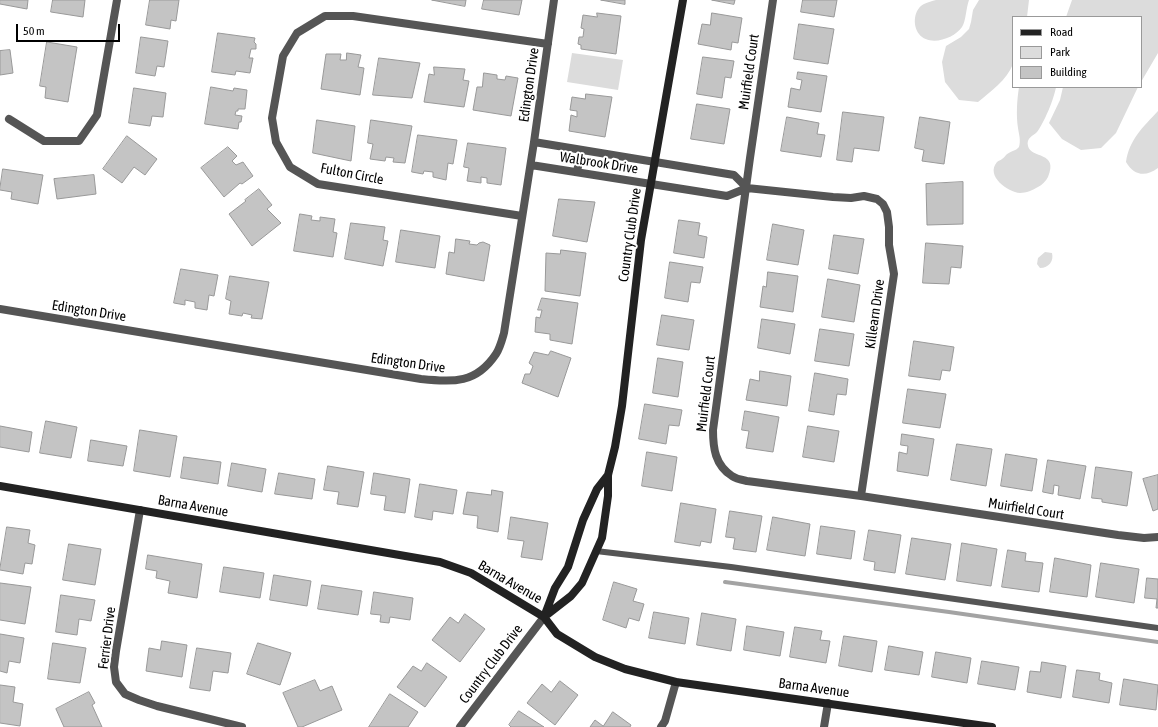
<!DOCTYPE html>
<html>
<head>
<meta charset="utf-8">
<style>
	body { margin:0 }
	#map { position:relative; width:1158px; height:727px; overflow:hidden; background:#fff; font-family:"Asap Condensed",sans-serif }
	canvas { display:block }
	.legend { position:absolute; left:1012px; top:16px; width:130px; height:72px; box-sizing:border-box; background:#fff; border:1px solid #999; margin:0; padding:5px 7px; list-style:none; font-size:12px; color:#000 }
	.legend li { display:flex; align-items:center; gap:8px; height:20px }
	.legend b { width:20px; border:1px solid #999 }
	.scale { position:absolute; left:16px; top:24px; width:104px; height:18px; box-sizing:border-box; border:2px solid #000; border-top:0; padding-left:5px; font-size:12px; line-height:14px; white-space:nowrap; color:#000; -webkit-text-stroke:3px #fff; paint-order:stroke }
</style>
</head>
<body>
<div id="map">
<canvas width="1158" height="727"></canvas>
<ul class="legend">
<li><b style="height:5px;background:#222"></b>Road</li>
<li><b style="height:11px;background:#dcdcdc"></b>Park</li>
<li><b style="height:11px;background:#c4c4c4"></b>Building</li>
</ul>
<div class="scale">50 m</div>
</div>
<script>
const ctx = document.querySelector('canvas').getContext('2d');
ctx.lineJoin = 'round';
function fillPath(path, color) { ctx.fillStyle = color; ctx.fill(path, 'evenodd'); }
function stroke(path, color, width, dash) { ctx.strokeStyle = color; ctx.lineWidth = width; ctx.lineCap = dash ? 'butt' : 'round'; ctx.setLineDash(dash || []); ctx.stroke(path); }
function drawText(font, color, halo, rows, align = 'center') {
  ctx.font = font + ' "Asap Condensed",sans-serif'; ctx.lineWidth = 4; ctx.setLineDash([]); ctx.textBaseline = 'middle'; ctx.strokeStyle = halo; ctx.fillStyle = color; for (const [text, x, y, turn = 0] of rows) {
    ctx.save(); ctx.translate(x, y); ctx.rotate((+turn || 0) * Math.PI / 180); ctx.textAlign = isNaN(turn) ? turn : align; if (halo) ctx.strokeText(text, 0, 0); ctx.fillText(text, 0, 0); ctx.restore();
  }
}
const green = new Path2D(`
	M936 0H969C966 8 966 21 962 27 954 39 929 47 919 34 912 25 914 9 924 4 928 2 932 1 936 0Z
	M979 0H1029L1027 17H1013C1013 27 1015 56 1013 64 1007 80 990 92 978 102L959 100 945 82 942 62 946 46 961 37 969 29 971 22 973 10Z
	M1072 0H1158V53L1141 82V17H1066Z
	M572 53 623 60 618 90 567 82Z
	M1019 87H1056C1054 99 1044 123 1037 132 1033 136 1026 138 1028 146 1031 159 1059 151 1048 177 1046 181 1042 185 1038 187 1033 190 1026 193 1020 193 1008 192 985 176 997 162 999 160 1000 161 1002 159 1004 158 1005 156 1006 155 1010 151 1016 151 1019 147 1021 140 1019 135 1018 128 1016 115 1017 100 1019 87Z
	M1063 87H1138L1116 133 1101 148 1081 150 1062 139 1049 123 1060 100Z
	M1158 111V168C1146 177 1134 176 1126 162 1129 140 1143 127 1158 111Z
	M1045 252 1052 253C1054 261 1049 268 1040 268L1037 264 1038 258Z`);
const stream = new Path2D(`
	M725 582 949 612 1158 642`);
const building = new Path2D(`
	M0 0H28L27 9 0 4Z
	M53 0H85L83 17 51 12Z
	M150 0H179L176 21 171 20 170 29 146 25Z
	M432 0H466L465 6Z
	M484 0H522L519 15 482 9Z
	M601 0H625V4Z
	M712 0H735L734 4Z
	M803 0H837L834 17 801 12Z
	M597 13 621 16 616 54 581 49V45L578 44 579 37H583L584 29 581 28 583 15 597 17Z
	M712 13 742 18 738 43 732 42 731 50 698 44 702 24 710 25Z
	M799 24 834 29 828 64 794 59Z
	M218 33 255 38 254 42 256 44V49H251L249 58H253L250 73 236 71 235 75 212 72Z
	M141 37 168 41 164 67 157 66 155 76 136 73Z
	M47 42 77 47 68 102 45 98 46 87 40 86Z
	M10 50 13 73 0 75V51Z
	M347 53 361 55 358 67 364 68 360 95 321 89 326 54H341L340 60H346Z
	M703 57 734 61 731 78 725 77 722 98 697 94Z
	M379 58 420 63 412 98 373 95Z
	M434 67 465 69 463 80 469 81 464 107 424 102 429 74 434 75Z
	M798 72 827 76 821 112 788 107 791 88 800 90 802 80 797 79Z
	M484 73 497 75V79L505 80 506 76 518 78 511 116 473 110 477 87H482Z
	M211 87 233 91 234 88 247 90 245 109H238V111H236L235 115 242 116 241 122H239L238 129 205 124Z
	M134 88 166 93 163 117 152 116 150 126 129 123Z
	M586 94 612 97 605 137 569 131 571 115 577 117V111L570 110 572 97 585 99Z
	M697 104 730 109 724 144 691 139Z
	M843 112 884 117 879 151 854 148 852 162 837 160Z
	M787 117 819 123 817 134 825 135 821 157 781 151Z
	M920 117 950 122 944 164 922 161 924 150 915 148Z
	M317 120 355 126 351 161 313 153Z
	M371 120 412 126 405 163 393 162 394 158 386 157 385 161 370 159 373 144 368 143Z
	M418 135 457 140 453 164 448 163 446 180 433 177V172L424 171 423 174 412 172Z
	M127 136 157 159 145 175 134 167 122 183 103 169Z
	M468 143 506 148 501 185 487 183V178L481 177V183L467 181 469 168 464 167Z
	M228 147 237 156 232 161 236 165 243 162 253 176 242 184 240 183 224 197 201 168Z
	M3 169 43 175 38 204 11 199 12 192 0 190Z
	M94 175 96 194 57 199 54 179Z
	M963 182V224L927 225 926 184Z
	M259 189 272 205 267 209 281 223 252 246 229 214 246 201 245 200Z
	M559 199 595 202 587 242 553 236Z
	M300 214 312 216 311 220 320 221V217L335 219 333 232 337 233 333 257 294 251Z
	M679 220 700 223 698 235 707 237 704 258 674 253Z
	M351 223 385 227 383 240 388 241 383 266 345 259Z
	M773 224 804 230 798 265 767 260Z
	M401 230 440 236 435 268 396 262Z
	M834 235 864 239 858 274 829 269Z
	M456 239 470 241 469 244 477 245 479 243 483 242 490 245 484 281 446 274 449 252 454 253Z
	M926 243 963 246 961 268 951 267 949 284 923 283Z
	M561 250 586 253 580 296 545 291 546 253 560 254Z
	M670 262 703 267 700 283 691 282 688 302 665 298Z
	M181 269 218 275 214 296 209 295 207 310 195 308V302L185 300V305L174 303Z
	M768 272 798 276 793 312 760 307 763 286 766 287Z
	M230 276 269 282 262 319 251 318 252 315 243 313 242 316 229 314 231 301 226 299Z
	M828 279 860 285 854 322 822 317Z
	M542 298 578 303 572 344 550 340V334L535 332 536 317 540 318 542 310H538Z
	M662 315 694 320 689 350 657 345Z
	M762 319 795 324 790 354 758 348Z
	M820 329 854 334 849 366 815 361Z
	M914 341 954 347 950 371 942 370 940 380 909 376Z
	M551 351 571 358 558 397 522 383 525 374H530L533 366 529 363 534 352 548 355Z
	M658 358 683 362 678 397 653 393Z
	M760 371 791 376 787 406 746 400 750 379 759 381Z
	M815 373 848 379 846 395 837 394 834 415 809 411Z
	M908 389 946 394 940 428 903 423Z
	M645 404 682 410 679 426 669 425 666 444 639 439Z
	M745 411 779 417 773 452 746 448 749 431 742 430Z
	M46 421 77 427 71 458 40 453Z
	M0 426 32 432 29 452 0 447Z
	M808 426 839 431 834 462 803 457Z
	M140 430 177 436 170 477 134 471Z
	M902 434 934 439 928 476 897 471 899 452 907 454 908 446 901 445Z
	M91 440 127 446 123 466 88 461Z
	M957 444 992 449 986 486 951 480Z
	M647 452 677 457 672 491 642 486Z
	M1006 454 1037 459 1032 491 1001 486Z
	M184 457 221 462 218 484 181 478Z
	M1048 460 1086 466 1080 499 1058 495 1059 486 1054 485 1053 494 1043 492Z
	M232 463 266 469 262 492 228 486Z
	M328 466 364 472 358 507 337 504 339 492 324 490Z
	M1096 467 1132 472 1127 506 1102 502V499L1092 498Z
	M279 473 315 479 312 499 275 494Z
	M374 473 410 479 405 513 384 510 386 496 371 494Z
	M1158 475V509L1153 511 1143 479Z
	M420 484 457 490 453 514 433 511 432 520 415 517Z
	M492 490 503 492 498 532 477 528 478 516 463 514 467 492 491 495Z
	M681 503 716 509 711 543 701 541 700 546 675 542Z
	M730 511 762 516 756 552 733 549 735 538 726 537Z
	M511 517 548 523 542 560 521 557 524 541 508 539Z
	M773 517 810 524 805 556 767 550Z
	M821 526 855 531 851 559 817 554Z
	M7 527 30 530 28 543 35 545 32 564 25 563 23 574 0 570Z
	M869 530 901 535 895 573 874 570 875 562 864 560Z
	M912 538 951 544 945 580 906 574Z
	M962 543 997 549 991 586 957 581Z
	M69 544 101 549 95 585 63 580Z
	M1008 550 1026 553 1025 561 1043 563 1039 592 1002 587Z
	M148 555 202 564 197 598 168 593 170 581 156 578 157 571 146 569Z
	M1055 558 1091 565 1087 597 1050 592Z
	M1101 563 1139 569 1134 603 1096 597Z
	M224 567 264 573 260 598 220 592Z
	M274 575 311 581 307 606 270 600Z
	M1147 578 1158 579V608H1156L1157 599 1145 598Z
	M614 582 637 589 633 601 644 604 639 621 629 618 626 628 603 620Z
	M0 583 31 587 25 624 0 620Z
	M322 585 362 591 358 615 318 609Z
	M374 592 413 598 410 620 390 617 389 623 380 622 381 615 371 614Z
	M61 595 95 600 91 621 79 619 77 635 56 632Z
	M654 612 689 618 685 644 649 638Z
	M702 613 736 619 731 651 697 645Z
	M465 614 485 629 460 662 432 640 450 617 458 623Z
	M747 626 784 632 780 656 744 650Z
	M795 627 822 631 820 640 830 641 826 663 790 657Z
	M0 634 24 638 20 663 9 661 7 673 0 671Z
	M844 636 877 641 872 672 839 666Z
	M162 641 187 645 182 677 146 671 149 648 160 650Z
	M53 643 86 648 80 683 48 679Z
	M258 643 291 653 280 685 247 674Z
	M889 646 923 652 919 675 885 670Z
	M197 648 231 653 228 673 213 671 210 691 190 688Z
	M936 652 971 658 967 683 932 677Z
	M982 661 1019 667 1015 690 978 684Z
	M1042 662 1066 666 1061 698 1027 692 1030 671 1040 672Z
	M427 663 447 677 425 707 397 687 413 666 421 671Z
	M1077 670 1100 673 1099 680 1112 683 1109 703 1073 697Z
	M1124 679 1158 685 1156 710 1120 705Z
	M315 680 320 691 332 686 342 710 302 727H298L283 693Z
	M560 681 578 695 555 725 527 703 542 684 551 692Z
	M0 685 15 687 13 702 23 704 20 726 0 723Z
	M89 692 95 703 92 705 102 727H64L56 709Z
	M390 694 418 712 408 727H369Z
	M519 711 544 727H511L509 725Z
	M613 712 631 725 630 727H590L595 720 603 726Z`);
const lane = new Path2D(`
	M596 551 731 567 1158 628`);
const street = new Path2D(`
	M773 0 750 158 713 430C713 448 715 465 732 476 736 479 742 480 747 481L861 496 1118 535 1144 538 1158 537
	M9 119 44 141H79L97 115 117 0
	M534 142 734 175 747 188
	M531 165 727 196 747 188 833 197 851 198 864 196 877 199 883 204 887 212 889 227V245L894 274 861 496
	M577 172 581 150
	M522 216 318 184 290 167 276 142 272 118 283 56 297 33 325 16H353L548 44
	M0 309 421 379C454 382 476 384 496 354 500 348 502 340 504 333L534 142 554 0
	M140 510 116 651 114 667 116 682 125 694 139 700 157 706 242 727
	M460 727 544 617
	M661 727 665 721 676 682
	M824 727 828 703`);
const secondary = new Path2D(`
	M0 486 440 562 471 573 544 617 557 634 595 657 625 669 676 682 992 727
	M544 617 571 596 582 583 602 538 608 496V475L615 447 622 406 641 240 683 0
	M544 617 555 588 568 567 583 520 597 489 608 475`);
const streetNames = [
	["Muirfield Court",749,72,-82],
	["Edington Drive",529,85,-82],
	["Walbrook Drive",599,163,9],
	["Fulton Circle",352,174,11],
	["Country Club Drive",630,235,-82],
	["Edington Drive",89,311,9],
	["Killearn Drive",875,314,-82],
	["Edington Drive",408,363,8],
	["Muirfield Court",706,394,-83],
	["Barna Avenue",193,506,10],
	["Muirfield Court",1026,509,9],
	["Barna Avenue",510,582,30],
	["Ferrier Drive",107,638,-83],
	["Country Club Drive",491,664,-53],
	["Barna Avenue",814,688,8]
];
fillPath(green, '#dcdcdc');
stroke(stream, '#a3a3a3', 4);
fillPath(building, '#c4c4c4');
stroke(building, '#999', 1);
stroke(lane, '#555', 6);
stroke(street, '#555', 8);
stroke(secondary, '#222', 8);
drawText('14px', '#000', '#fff', streetNames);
</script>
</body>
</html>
